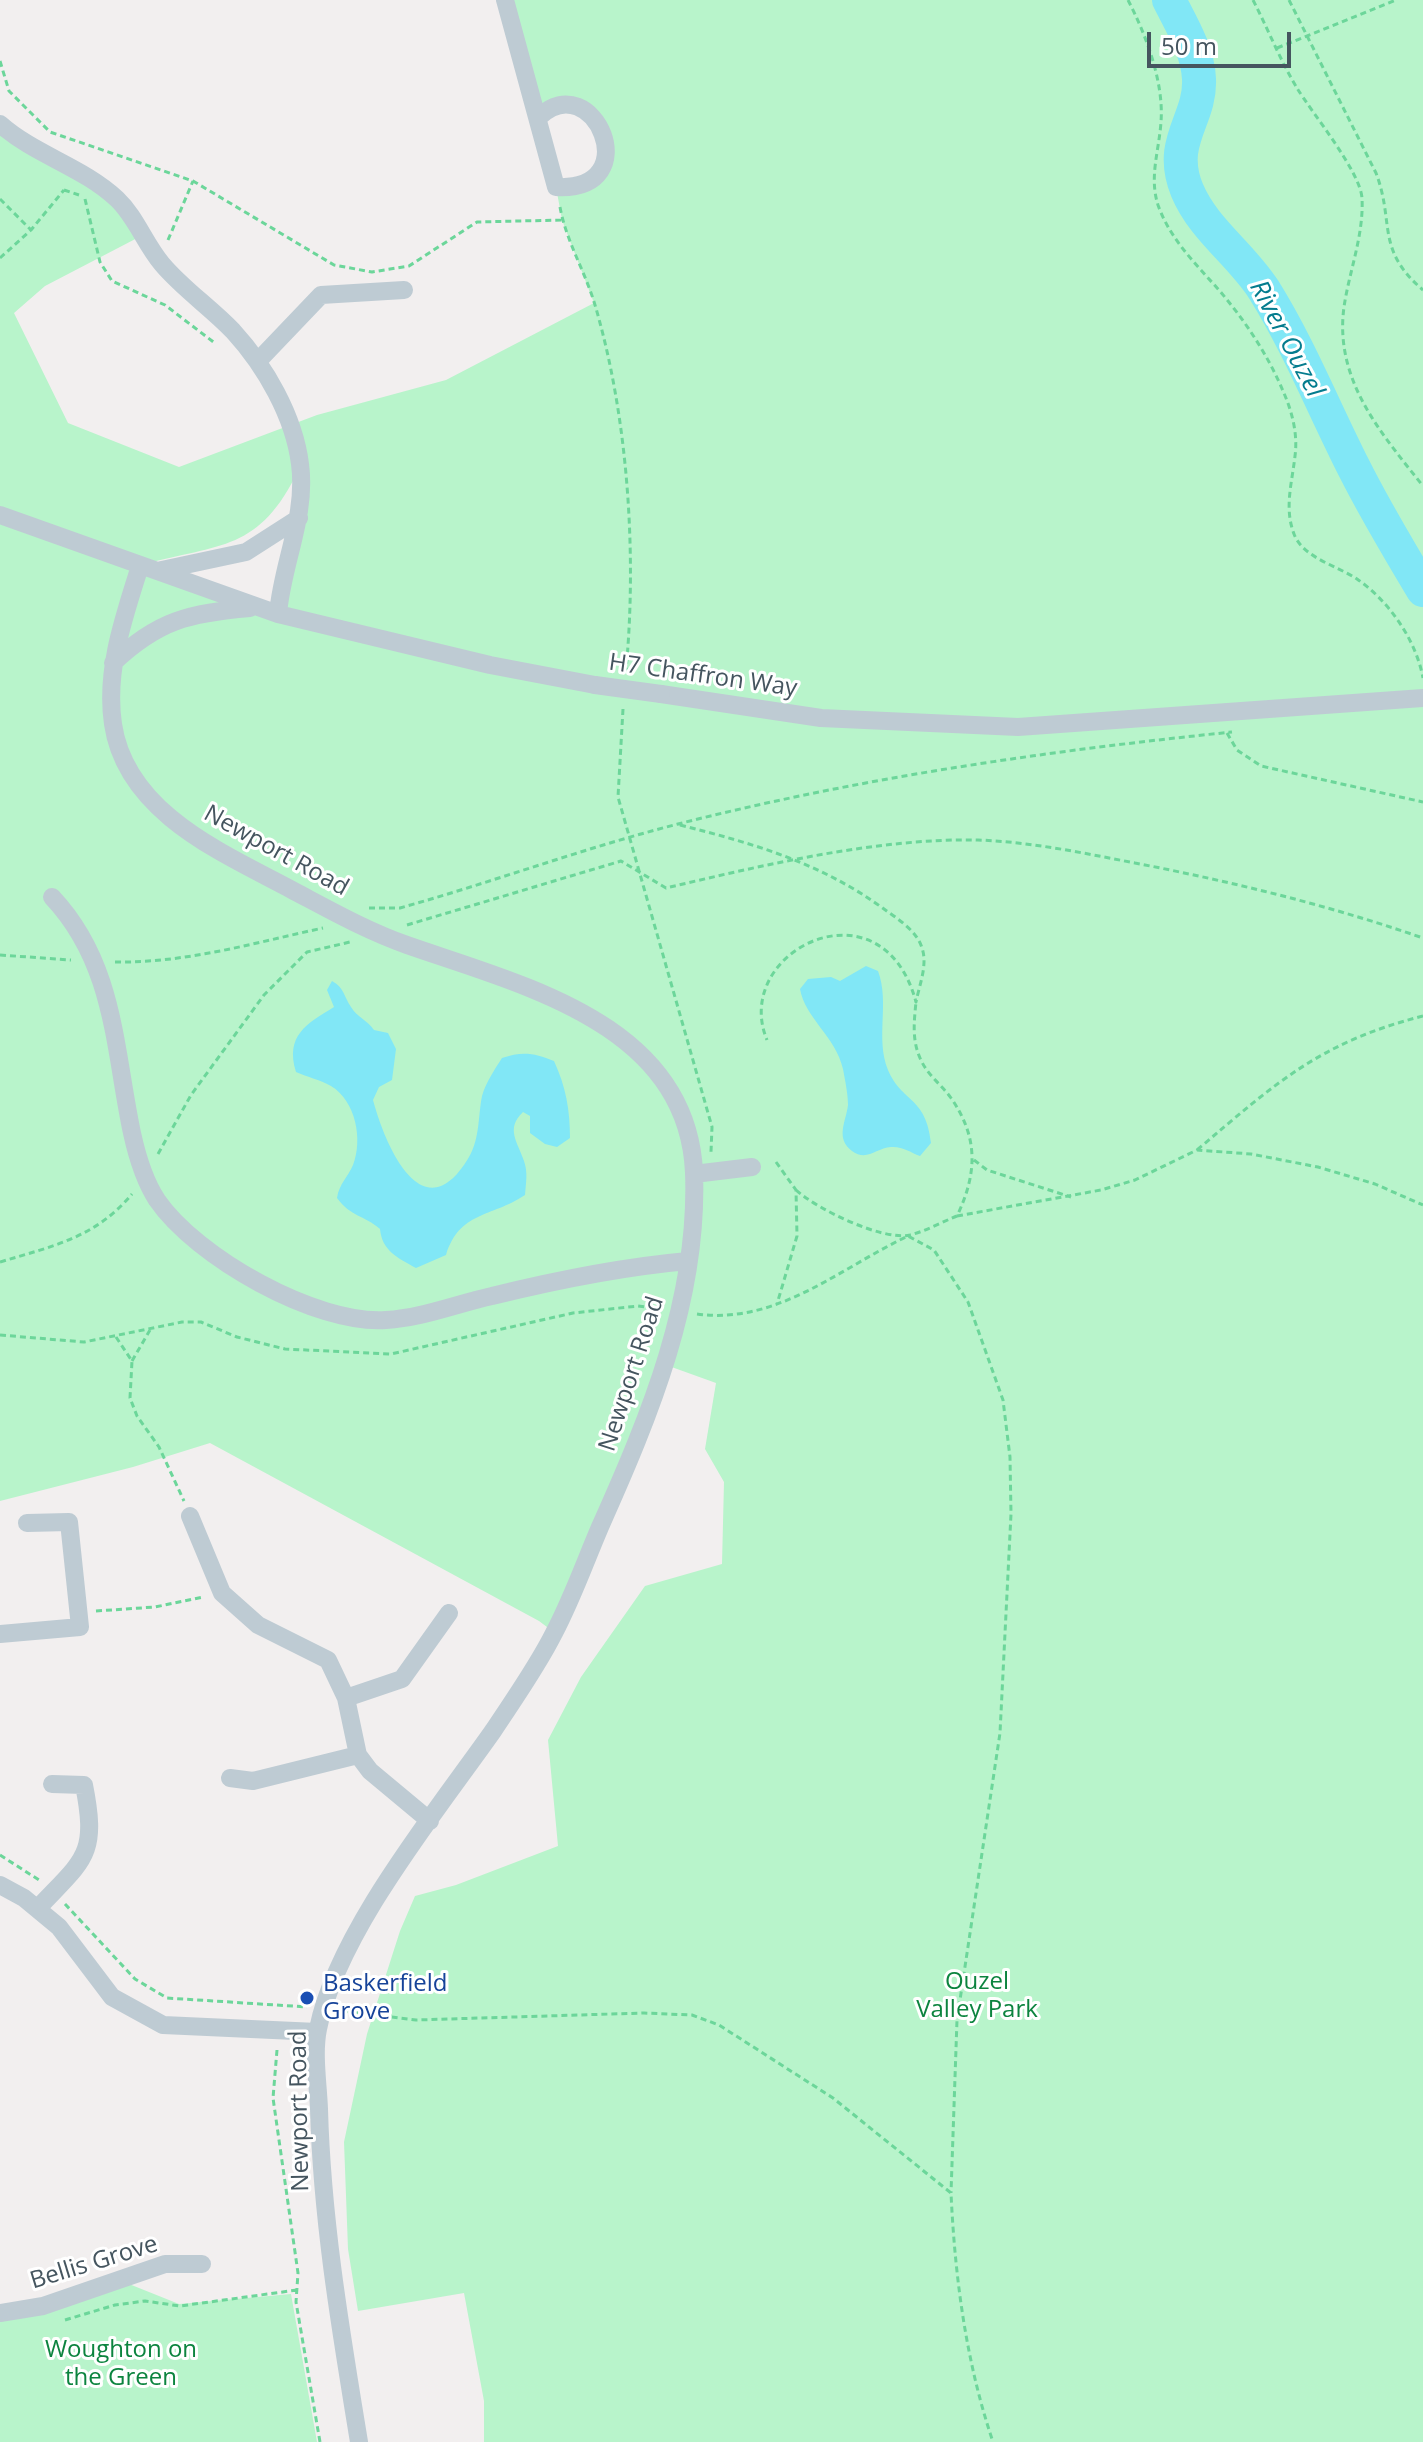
<!DOCTYPE html>
<html>
<head>
<meta charset="utf-8">
<style>
	body { margin:0 }
	#map { position:relative; width:1423px; height:2442px; overflow:hidden; background:#f2efef; font-family:"Open Sans",sans-serif }
	canvas { display:block }
	.scale { position:absolute; left:1147px; top:32px; width:144px; height:36px; box-sizing:border-box; border:4px solid #45555f; border-top:0; padding-left:10px; font-size:24px; line-height:28px; white-space:nowrap; color:#45555f; -webkit-text-stroke:6px #fff; paint-order:stroke }
</style>
</head>
<body>
<div id="map">
<canvas width="1423" height="2442"></canvas>
<div class="scale">50 m</div>
</div>
<script>
const ctx = document.querySelector('canvas').getContext('2d');
ctx.lineJoin = 'round';
function fillPath(path, color) { ctx.fillStyle = color; ctx.fill(path, 'evenodd'); }
function stroke(path, color, width, dash) { ctx.strokeStyle = color; ctx.lineWidth = width; ctx.lineCap = dash ? 'butt' : 'round'; ctx.setLineDash(dash || []); ctx.stroke(path); }
function drawText(font, color, halo, rows, align = 'center') {
  ctx.font = font + ' "Open Sans",sans-serif'; ctx.lineWidth = 6; ctx.setLineDash([]); ctx.textBaseline = 'middle'; ctx.strokeStyle = halo; ctx.fillStyle = color; for (const [text, x, y, turn = 0] of rows) {
    ctx.save(); ctx.translate(x, y); ctx.rotate((+turn || 0) * Math.PI / 180); ctx.textAlign = isNaN(turn) ? turn : align; if (halo) ctx.strokeText(text, 0, 0); ctx.fillText(text, 0, 0); ctx.restore();
  }
}
const green = new Path2D(`
	M505 0H1423V2442H484V2401L464 2293 358 2311 348 2249 344 2142 367 2034 400 1931 415 1896 456 1885 558 1846 548 1740 581 1677 645 1586 722 1564 724 1482 705 1449 716 1383 666 1365 555 1633 539 1621 210 1443 133 1467 0 1501V124L93 180 143 235 45 286 14 313 68 423 179 467 317 415 446 380 594 303 562 220 556 187 603 166 590 114 544 112ZM299 469 278 614 141 565C222 543 259 552 299 469Z
	M124 2282 179 2304 291 2294 317 2442H0V2313Z`);
const water = new Path2D(`
	M866 966 878 971C890 1003 875 1038 888 1070 902 1103 926 1096 931 1143L920 1156C910 1152 902 1146 891 1147 876 1148 867 1162 852 1151 835 1138 846 1122 848 1105 848 1094 845 1080 843 1069 836 1037 805 1018 800 989L808 979 831 977 840 981Z
	M332 981C344 987 344 997 351 1007 357 1017 367 1020 374 1030L388 1033 396 1049 392 1080 379 1087 373 1100C385 1145 423 1235 469 1157 480 1138 478 1116 482 1096 486 1082 495 1069 502 1058 522 1051 535 1053 554 1061 566 1087 570 1110 570 1138L557 1147 545 1144 530 1133V1116L523 1112C505 1129 518 1142 524 1161 528 1172 526 1183 525 1195 490 1218 460 1211 446 1255L416 1268C398 1258 382 1251 380 1229 364 1215 351 1217 337 1198 339 1184 348 1177 353 1165 363 1140 356 1101 331 1086 321 1080 307 1077 296 1072 285 1036 306 1024 334 1007L327 990Z`);
const river = new Path2D(`
	M1169 0C1181 24 1198 51 1199 79 1201 120 1167 141 1187 190 1203 229 1241 254 1264 290 1299 346 1324 409 1354 468 1375 510 1399 550 1423 590`);
const path = new Path2D(`
	M1128 0C1146 35 1164 82 1161 122 1159 151 1149 177 1158 205 1170 239 1195 263 1218 289 1244 319 1268 355 1283 391 1292 411 1298 434 1295 456 1292 483 1284 508 1294 534 1303 558 1338 566 1357 579 1389 601 1416 640 1423 678
	M1253 0C1268 29 1280 60 1297 88 1312 113 1360 171 1362 198 1364 235 1349 272 1344 307 1334 380 1381 433 1423 486
	M1289 0 1376 173C1395 223 1375 249 1423 290
	M1277 48 1396 0
	M0 61 9 91 50 132 193 181 334 265 372 272 409 266 477 222 562 220
	M64 190 79 195
	M0 199 31 230
	M85 199 100 262 112 281 165 305 216 344
	M560 207C566 241 585 271 595 305 628 417 637 554 626 670
	M168 240 193 181
	M0 258 31 230 64 190
	M623 709 618 797 712 1127 711 1152
	M1227 733 1237 750 1261 766 1423 802
	M680 825C755 844 821 863 884 909 898 919 917 931 922 948 928 965 919 986 916 1002 882 876 730 951 767 1040
	M369 908H400C493 882 584 848 678 824 859 778 1046 751 1232 732
	M407 925 621 861 666 888C764 865 877 838 978 840 1032 842 1083 853 1135 863 1233 882 1328 905 1423 938
	M0 955 71 960
	M115 962C187 963 253 943 323 928
	M1197 1150C1276 1083 1320 1042 1423 1016
	M158 1154 191 1095 264 995 307 952 350 942
	M974 1160 987 1170 1071 1197
	M776 1162 796 1190 797 1236 777 1304
	M796 1190C817 1209 882 1241 910 1235 926 1231 942 1222 957 1216 977 1174 979 1138 951 1098 941 1084 927 1075 920 1058 912 1040 914 1022 916 1002
	M957 1216 1101 1190 1135 1180 1197 1150 1251 1154 1318 1167 1375 1184 1423 1205
	M0 1262C53 1246 95 1238 132 1194
	M697 1314C777 1325 840 1268 908 1236L934 1250 968 1302 1003 1400 1010 1457 1011 1514 1000 1733 957 2020 951 2193
	M0 1335 84 1342 182 1322H201L237 1337 285 1349 391 1354 573 1313 638 1306 661 1309
	M116 1337 132 1361 130 1398 137 1416 159 1447 184 1501
	M132 1361 150 1330
	M96 1611 155 1607 203 1597
	M0 1855 39 1880
	M65 1904 135 1979 167 1998 307 2007
	M342 2011 416 2020 644 2013 692 2015 719 2025 833 2098 951 2193C955 2278 966 2362 993 2442
	M277 2050 273 2098 298 2273 296 2302 320 2442
	M65 2320 115 2305 145 2301 180 2306 297 2290`);
const minor = new Path2D(`
	M505 0 556 187C649 192 593 65 539 117
	M0 124C35 155 83 167 117 199 136 217 145 244 162 264 183 289 210 307 233 331 265 366 294 416 300 464 307 516 282 564 278 614
	M258 361 321 295 404 290
	M0 515 278 614 490 665 595 685
	M140 566C124 617 105 670 113 724 126 813 223 853 292 890 330 910 367 931 407 945 521 985 687 1023 694 1172 699 1298 650 1415 600 1527 585 1562 572 1599 554 1633 537 1667 514 1699 493 1731 436 1812 337 1933 318 2029 313 2053 318 2084 319 2109 322 2221 341 2332 359 2442
	M157 571 246 552 299 518
	M113 663C158 620 190 613 250 608
	M661 694 821 718 1018 727 1423 698
	M52 897C115 964 114 1048 132 1133 137 1156 144 1180 157 1200 196 1257 316 1325 386 1320 422 1318 456 1304 492 1296 557 1280 621 1267 688 1261
	M694 1174 752 1167
	M190 1516 222 1593 258 1625 328 1660 346 1698 358 1755 370 1771 430 1821
	M0 1634 80 1627 69 1522 27 1523
	M346 1698 402 1679 449 1613
	M230 1778 253 1781 358 1755
	M0 1885 24 1898 59 1927 112 1997 163 2025 317 2032
	M38 1908C84 1859 98 1856 84 1785L52 1784
	M0 2313 43 2306 165 2264H202`);
const minorBridge = new Path2D(`
	M595 685 661 694`);
const markers = [
	[307,1998,8,"#1a4fb4"]
];
const streetNames = [
	["H7 Chaffron Way",703,676,8],
	["Newport Road",276,851,29],
	["Newport Road",632,1374,-72],
	["Newport Road",300,2111,-91],
	["Bellis Grove",94,2263,-17]
];
const parkNames = [
	["Ouzel",977,1982],
	["Valley Park",977,2010],
	["Woughton on",121,2350],
	["the Green",121,2378]
];
const transitNames = [
	["Baskerfield",323,1984],
	["Grove",323,2012]
];
const waterNames = [
	["River Ouzel",1286,339,62]
];
fillPath(green, '#b8f4cb');
fillPath(water, '#81e7f6');
stroke(river, '#81e7f6', 34);
stroke(path, '#6cd69a', 3, [6, 4]);
stroke(minor, '#becbd3', 18);
stroke(minorBridge, '#becbd3', 18);
for (const [x, y, r, color] of markers) { const dot = new Path2D(); dot.arc(x, y, r, 0, 2 * Math.PI); ctx.fillStyle = color; ctx.fill(dot); stroke(dot, '#fff', 3); }
drawText('24px', '#45555f', '#fff', streetNames);
drawText('24px', '#0c843f', '#fff', parkNames);
drawText('24px', '#164399', '#fff', transitNames, 'left');
drawText('italic 26px', '#047c8e', '#fff', waterNames);
</script>
</body>
</html>
